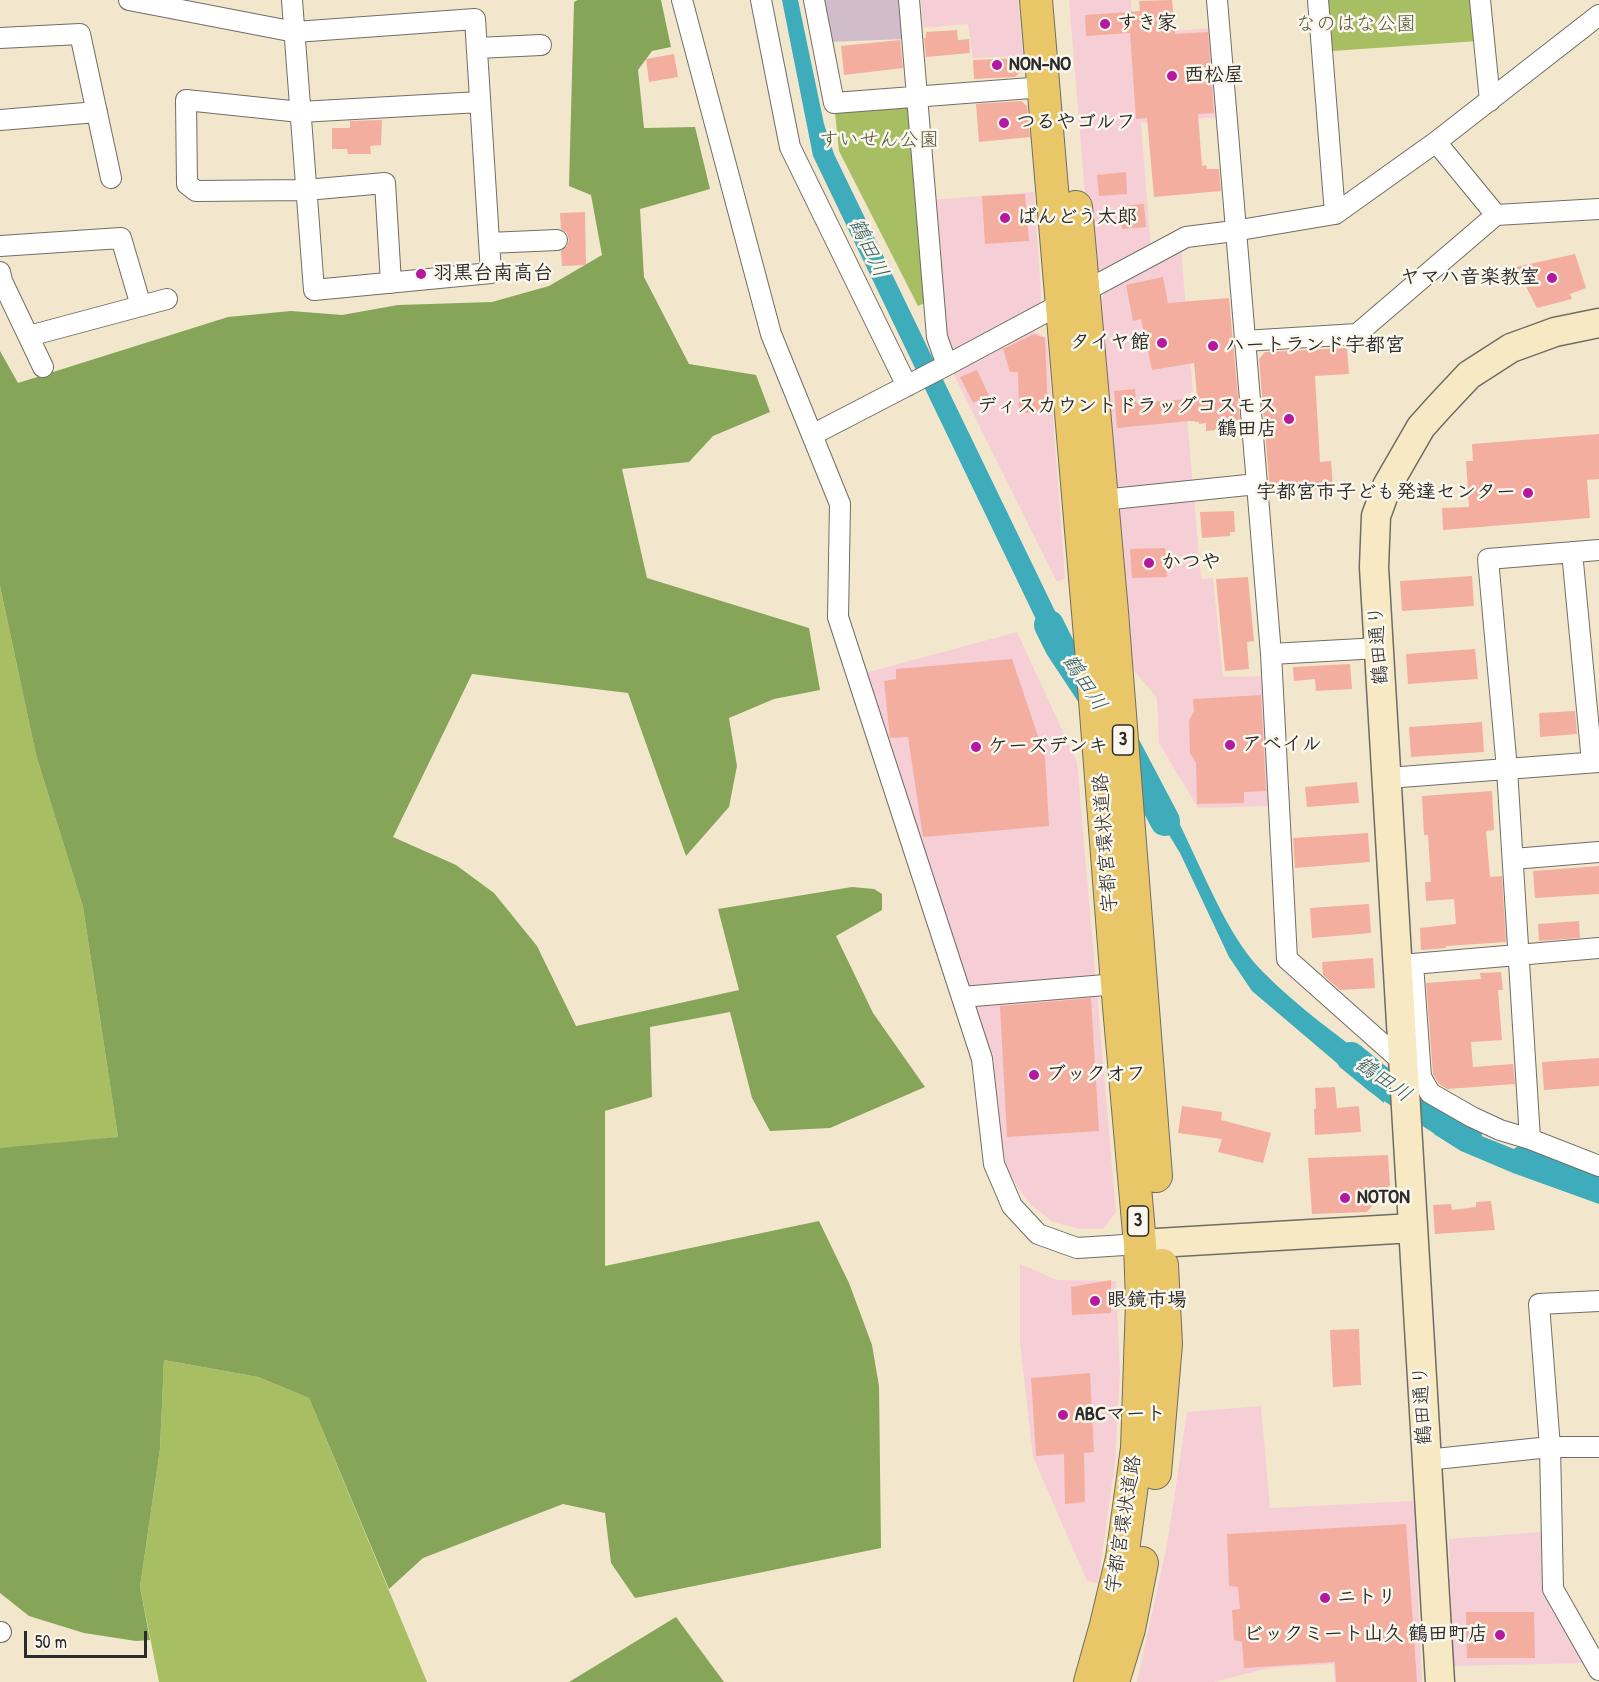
<!DOCTYPE html>
<html>
<head>
<meta charset="utf-8">
<style>
	body { margin:0 }
	#map { position:relative; width:1599px; height:1682px; overflow:hidden; background:#f2e7cd; font-family:"Patrick Hand",sans-serif }
	canvas { display:block }
	.scale { position:absolute; left:24px; top:1631px; width:123px; height:27px; box-sizing:border-box; border:3px solid #2b2b2b; border-top:0; padding-left:8px; font-size:18px; line-height:21px; white-space:nowrap; color:#2b2b2b; -webkit-text-stroke:4px #fbf7ec; paint-order:stroke }
</style>
</head>
<body>
<div id="map">
<canvas width="1599" height="1682"></canvas>
<div class="scale">50 m</div>
</div>
<script>
const ctx = document.querySelector('canvas').getContext('2d');
ctx.lineJoin = 'round';
function fillPath(path, color) { ctx.fillStyle = color; ctx.fill(path, 'evenodd'); }
function stroke(path, color, width, dash) { ctx.strokeStyle = color; ctx.lineWidth = width; ctx.lineCap = dash ? 'butt' : 'round'; ctx.setLineDash(dash || []); ctx.stroke(path); }
function drawText(font, color, halo, rows, align = 'center') {
  ctx.font = font + ' "Patrick Hand","Klee One",sans-serif'; ctx.lineWidth = 5; ctx.setLineDash([]); ctx.textBaseline = 'middle'; ctx.strokeStyle = halo; ctx.fillStyle = color; for (const [text, x, y, turn = 0] of rows) {
    ctx.save(); ctx.translate(x, y); ctx.rotate((+turn || 0) * Math.PI / 180); ctx.textAlign = isNaN(turn) ? turn : align; if (halo) ctx.strokeText(text, 0, 0); ctx.fillText(text, 0, 0); ctx.restore();
  }
}
const built = new Path2D(`
	M921 0H1018L1023 56 973 58 968 24 923 28Z
	M1069 0H1131L1133 34 1211 28 1218 117 1141 123 1151 249 1092 280Z
	M1034 192 1042 308 950 359 931 200Z
	M1181 250 1193 392 1185 394 1201 579 1213 578 1223 677 1266 676 1272 806 1198 808 1159 743 1157 698 1131 667 1099 306 1106 289Z
	M1033 331 1047 338 1065 578 1057 582 953 373Z
	M1017 632 1077 762 1116 1212 1103 1229H1079L1053 1222 1031 1205 1003 1166 865 673Z
	M1020 1264 1057 1280 1116 1281 1120 1374 1115 1462 1098 1583 1087 1581 1033 1457 1020 1343Z
	M1261 1406 1270 1508 1414 1501 1422 1682H1335L1333 1664 1269 1668 1214 1682H1137L1167 1545 1187 1412Z
	M1542 1532 1544 1590 1592 1663 1453 1666 1449 1539Z`);
const industrial = new Path2D(`
	M820 0H903L905 39 828 42Z`);
const green = new Path2D(`
	M1328 0H1473L1478 41 1332 51Z
	M917 97 933 299 918 306 839 151 834 103Z
	M0 586 36 755 83 907 118 1137 0 1151Z
	M164 1360 258 1377 309 1398 427 1682H159L140 1587 160 1449Z`);
const forest = new Path2D(`
	M578 0H661L671 47 652 51 638 70 644 128 695 127 710 189 640 209 644 277 689 364 756 375 770 412 713 436 689 462 622 469 647 578 809 628 820 690 774 699 729 718 737 766 729 807 686 856 628 693 472 674 393 837 456 865 494 893 537 946 576 1026 739 990 718 909 852 887 874 889 882 894V910L836 936 873 1013 925 1087 830 1128 770 1131 752 1098 730 1012 650 1027 652 1097 605 1111V1266L819 1221 849 1283 872 1345 879 1386 881 1548 635 1598 611 1563 605 1513 563 1504 423 1558 389 1589 309 1398 258 1377 164 1360 160 1449 140 1587 150 1640 136 1641 84 1633 29 1616 0 1593V1148L118 1137 83 907 36 755 0 586V351L18 383 228 317 291 311 342 315 398 305 492 302 549 286 602 255 591 195 569 186 574 2Z
	M676 1617 724 1682H569Z`);
const water = new Path2D(`
	M782 0H798L824 124 834 154 1067 636 1068 672 1043 634 813 156Z
	M1143 750C1162 787 1180 824 1197 861 1215 899 1233 941 1262 971 1298 1008 1342 1038 1382 1070L1384 1103 1252 991 1229 957 1180 853 1146 797Z
	M1433 1112 1459 1127 1599 1183V1204L1513 1173 1461 1151 1434 1134Z`);
const river = new Path2D(`
	M1049 625 1060 647 1126 747 1165 821
	M1351 1057 1379 1080 1467 1137
	M1524 1160 1575 1171 1599 1187`);
const building = new Path2D(`
	M1172 0 1175 34 1208 32 1214 113 1198 114 1202 166 1206 165 1207 169H1219L1221 191 1154 197 1147 118 1136 119 1130 33 1086 36 1085 15 1140 11 1139 1Z
	M957 30 958 40 969 39 970 53 926 57 924 38H926V32Z
	M900 40 903 68 844 75 841 46Z
	M674 54 678 77 649 82 646 59Z
	M1021 58 1022 71 1015 77 974 79 973 60Z
	M1021 101 1027 106 1030 137 979 142 976 104Z
	M382 120 381 145 370 146 371 154H348L347 149H332V128H350V121Z
	M1126 172 1127 194 1099 196 1097 175Z
	M1025 194 1029 241 985 244 982 196Z
	M1144 204 1146 227 1122 229 1120 206Z
	M585 212 586 265 562 266 561 251 567 246 569 240 567 233 561 229 560 213Z
	M1575 254 1586 288 1570 294 1572 299 1537 308 1516 267Z
	M1163 277 1168 303 1229 298 1240 420 1234 421V428L1206 431V423L1199 424V422L1189 421 1117 428 1114 391 1135 389 1136 403 1188 399 1187 396 1197 395 1194 363 1152 370 1141 319 1133 321 1126 285Z
	M1034 334 1045 338 1048 412 1019 413 1018 372H1010L1003 349Z
	M1347 348 1349 374 1315 376 1320 462 1331 461 1333 488 1270 492 1259 359 1265 352Z
	M977 370 989 396 973 403 960 377Z
	M1599 434V479L1587 480 1590 518 1443 530 1442 508 1469 507 1466 461H1473L1472 444Z
	M1234 511 1235 532H1230V536L1202 538 1200 512Z
	M1165 548 1167 577 1132 578 1130 549Z
	M1472 576 1474 606 1402 611 1400 581Z
	M1248 577 1254 641 1247 642 1249 669 1225 671 1216 579Z
	M1475 649 1478 679 1408 684 1406 654Z
	M1012 659 1045 757 1049 826 923 837 908 737 890 738 884 681 896 679V669Z
	M1350 664 1352 689 1316 691 1315 679 1294 681 1293 667Z
	M1261 695 1266 791 1244 792V803L1197 804 1196 763 1190 753 1189 720 1194 711 1193 699Z
	M1575 711 1577 734 1540 737 1539 713Z
	M1482 722 1484 752 1411 757 1409 727Z
	M1357 782 1359 803 1307 807 1305 787Z
	M1492 791 1494 830 1486 831 1490 877 1502 876 1506 942 1446 946V948L1421 950 1420 928 1456 924 1454 899 1426 901 1425 882H1431L1428 835H1424L1422 796Z
	M1368 833 1370 862 1295 868 1293 838Z
	M1599 866V894L1535 898 1533 871Z
	M1369 904 1371 933 1312 938 1310 908Z
	M1579 921 1580 938 1539 941 1538 924Z
	M1373 958 1375 988 1340 990 1323 975 1322 962Z
	M1501 972 1503 990H1498L1502 1040 1471 1042 1473 1067 1513 1064 1515 1084 1447 1089 1439 1084 1433 1074 1426 983 1481 979 1480 973Z
	M1091 998 1099 1131 1007 1137 1000 1006Z
	M1599 1058V1086L1544 1090 1542 1062Z
	M1335 1087 1337 1108 1359 1106 1361 1132 1315 1135 1314 1109H1316L1315 1088Z
	M1182 1106 1222 1112 1221 1120 1271 1133 1263 1163 1218 1152 1222 1139 1178 1133Z
	M1388 1155 1390 1185 1367 1212 1312 1214 1308 1158Z
	M1491 1201 1495 1230 1435 1234 1433 1205 1451 1204 1452 1210 1476 1207V1202Z
	M1111 1280V1313L1072 1315 1071 1287Z
	M1359 1329 1361 1385 1333 1387 1330 1330Z
	M1090 1373 1094 1452 1084 1453 1085 1502 1065 1504 1064 1454 1036 1456 1031 1378Z
	M1406 1524 1417 1682H1336L1335 1662 1244 1668 1242 1642 1234 1640 1232 1610 1240 1609 1238 1587 1229 1586 1227 1534Z
	M1466 1612H1534L1535 1658H1467Z`);
const street = new Path2D(`
	M129 0 295 32 475 19 491 273 314 290C306 194 300 97 292 0
	M682 0 771 334 840 504 838 617 982 1059 994 1164 1012 1206 1038 1234 1077 1248 1140 1244
	M761 0 790 147 907 386
	M814 0 834 103 1044 87
	M909 0 937 337 947 365
	M1217 0 1271 654 1287 959 1405 1064
	M1318 0 1335 214
	M1480 0 1490 101
	M0 38 80 34 111 178
	M477 48 541 45
	M0 120 97 112
	M1436 142 1496 215
	M489 243 557 240
	M0 246 121 238 141 306
	M0 272 2 281 43 367
	M391 283 385 183 306 190 196 191 187 184 186 100 300 112 480 102
	M29 336 167 299
	M1244 341 1357 334 1496 215 1599 209
	M812 435 947 365 1186 237 1234 231 1335 214 1436 142 1599 15
	M1102 500 1257 484
	M1599 550 1488 559 1507 769 1530 1139 1599 1166
	M1572 552 1592 762
	M1271 654 1379 648
	M1388 778 1599 762
	M1513 859 1599 852
	M1413 964 1421 1077 1430 1093 1472 1117 1500 1130 1530 1139
	M1401 965 1599 948
	M962 997 1117 984
	M1599 1301 1539 1304 1550 1447 1553 1589 1599 1670
	M1426 1460 1550 1447H1599
	M0 1632H1`);
const secondary = new Path2D(`
	M1140 1244 1413 1228
	M1440 1682 1374 567 1376 516 1387 486 1421 427 1439 407 1469 375 1511 348 1555 332 1599 323`);
const primary = new Path2D(`
	M1036 0 1091 648 1117 984 1140 1244 1142 1302 1137 1448 1122 1558 1106 1625 1090 1682
	M1076 207 1112 612 1156 1176
	M1155 1473 1166 1344 1162 1265
	M1113 1682 1129 1629 1142 1563`);
const markers = [
	[1105,24,6,"#b5179e"],
	[997,65,6,"#b5179e"],
	[1172,76,6,"#b5179e"],
	[1004,123,6,"#b5179e"],
	[1005,218,6,"#b5179e"],
	[421,274,6,"#b5179e"],
	[1552,278,6,"#b5179e"],
	[1162,343,6,"#b5179e"],
	[1213,346,6,"#b5179e"],
	[1289,419,6,"#b5179e"],
	[1528,493,6,"#b5179e"],
	[1149,563,6,"#b5179e"],
	[1230,745,6,"#b5179e"],
	[976,747,6,"#b5179e"],
	[1034,1075,6,"#b5179e"],
	[1345,1198,6,"#b5179e"],
	[1095,1301,6,"#b5179e"],
	[1063,1415,6,"#b5179e"],
	[1325,1598,6,"#b5179e"],
	[1500,1635,6,"#b5179e"]
];
const shields = [
	[1123,740,21],
	[1138,1221,21]
];
const shieldNames = [
	["3",1123,740],
	["3",1138,1221]
];
const poiNames = [
	["すき家",1117,24],
	["NON-NO",1009,65],
	["西松屋",1184,76],
	["つるやゴルフ",1016,123],
	["ばんどう太郎",1017,218],
	["羽黒台南高台",433,274],
	["ヤマハ音楽教室",1540,278,"right"],
	["タイヤ館",1150,343,"right"],
	["ハートランド宇都宮",1225,346],
	["ディスカウントドラッグコスモス",1277,407,"right"],
	["鶴田店",1277,430,"right"],
	["宇都宮市子ども発達センター",1516,493,"right"],
	["かつや",1161,563],
	["アベイル",1242,745],
	["ケーズデンキ",988,747],
	["ブックオフ",1046,1075],
	["NOTON",1357,1198],
	["眼鏡市場",1107,1301],
	["ABCマート",1075,1415],
	["ニトリ",1337,1598],
	["ビックミート山久 鶴田町店",1488,1635,"right"]
];
const parkNames = [
	["なのはな公園",1356,25],
	["すいせん公園",879,141]
];
const streetNames = [
	["鶴田通り",1379,645,-94],
	["宇都宮環状道路",1106,843,-94],
	["鶴田通り",1423,1405,-93],
	["宇都宮環状道路",1124,1524,-81]
];
const waterNames = [
	["鶴田川",868,248,64],
	["鶴田川",1084,683,57],
	["鶴田川",1383,1080,35]
];
fillPath(built, '#f6cfd6');
fillPath(industrial, '#d1bdc9');
fillPath(green, '#a8be63');
fillPath(forest, '#86a559');
fillPath(water, '#3eacbb');
stroke(river, '#3eacbb', 30);
fillPath(building, '#f4ae9f');
stroke(street, '#716d64', 22);
stroke(secondary, '#716d64', 31);
stroke(primary, '#716d64', 34);
stroke(street, '#fff', 20);
stroke(secondary, '#f6e9c3', 28);
stroke(primary, '#e9c769', 32);
for (const [x, y, r, color] of markers) { const dot = new Path2D(); dot.arc(x, y, r, 0, 2 * Math.PI); ctx.fillStyle = color; ctx.fill(dot); stroke(dot, '#fbf7ec', 2); }
for (const [x, y, w] of shields) { const box = new Path2D(); box.roundRect(x - w / 2, y - 15, w, 30, 4.5); ctx.fillStyle = '#fbf7ec'; ctx.fill(box); stroke(box, '#2b2b2b', 1.5); }
drawText('bold 18px', '#2b2b2b', null, shieldNames);
drawText('bold 20px', '#2b2b2b', '#fbf7ec', poiNames, 'left');
drawText('20px', '#50573c', '#fbf7ec', parkNames);
drawText('20px', '#2b2b2b', '#fbf7ec', streetNames);
drawText('italic 21px', '#335f65', '#fbf7ec', waterNames);
</script>
</body>
</html>
